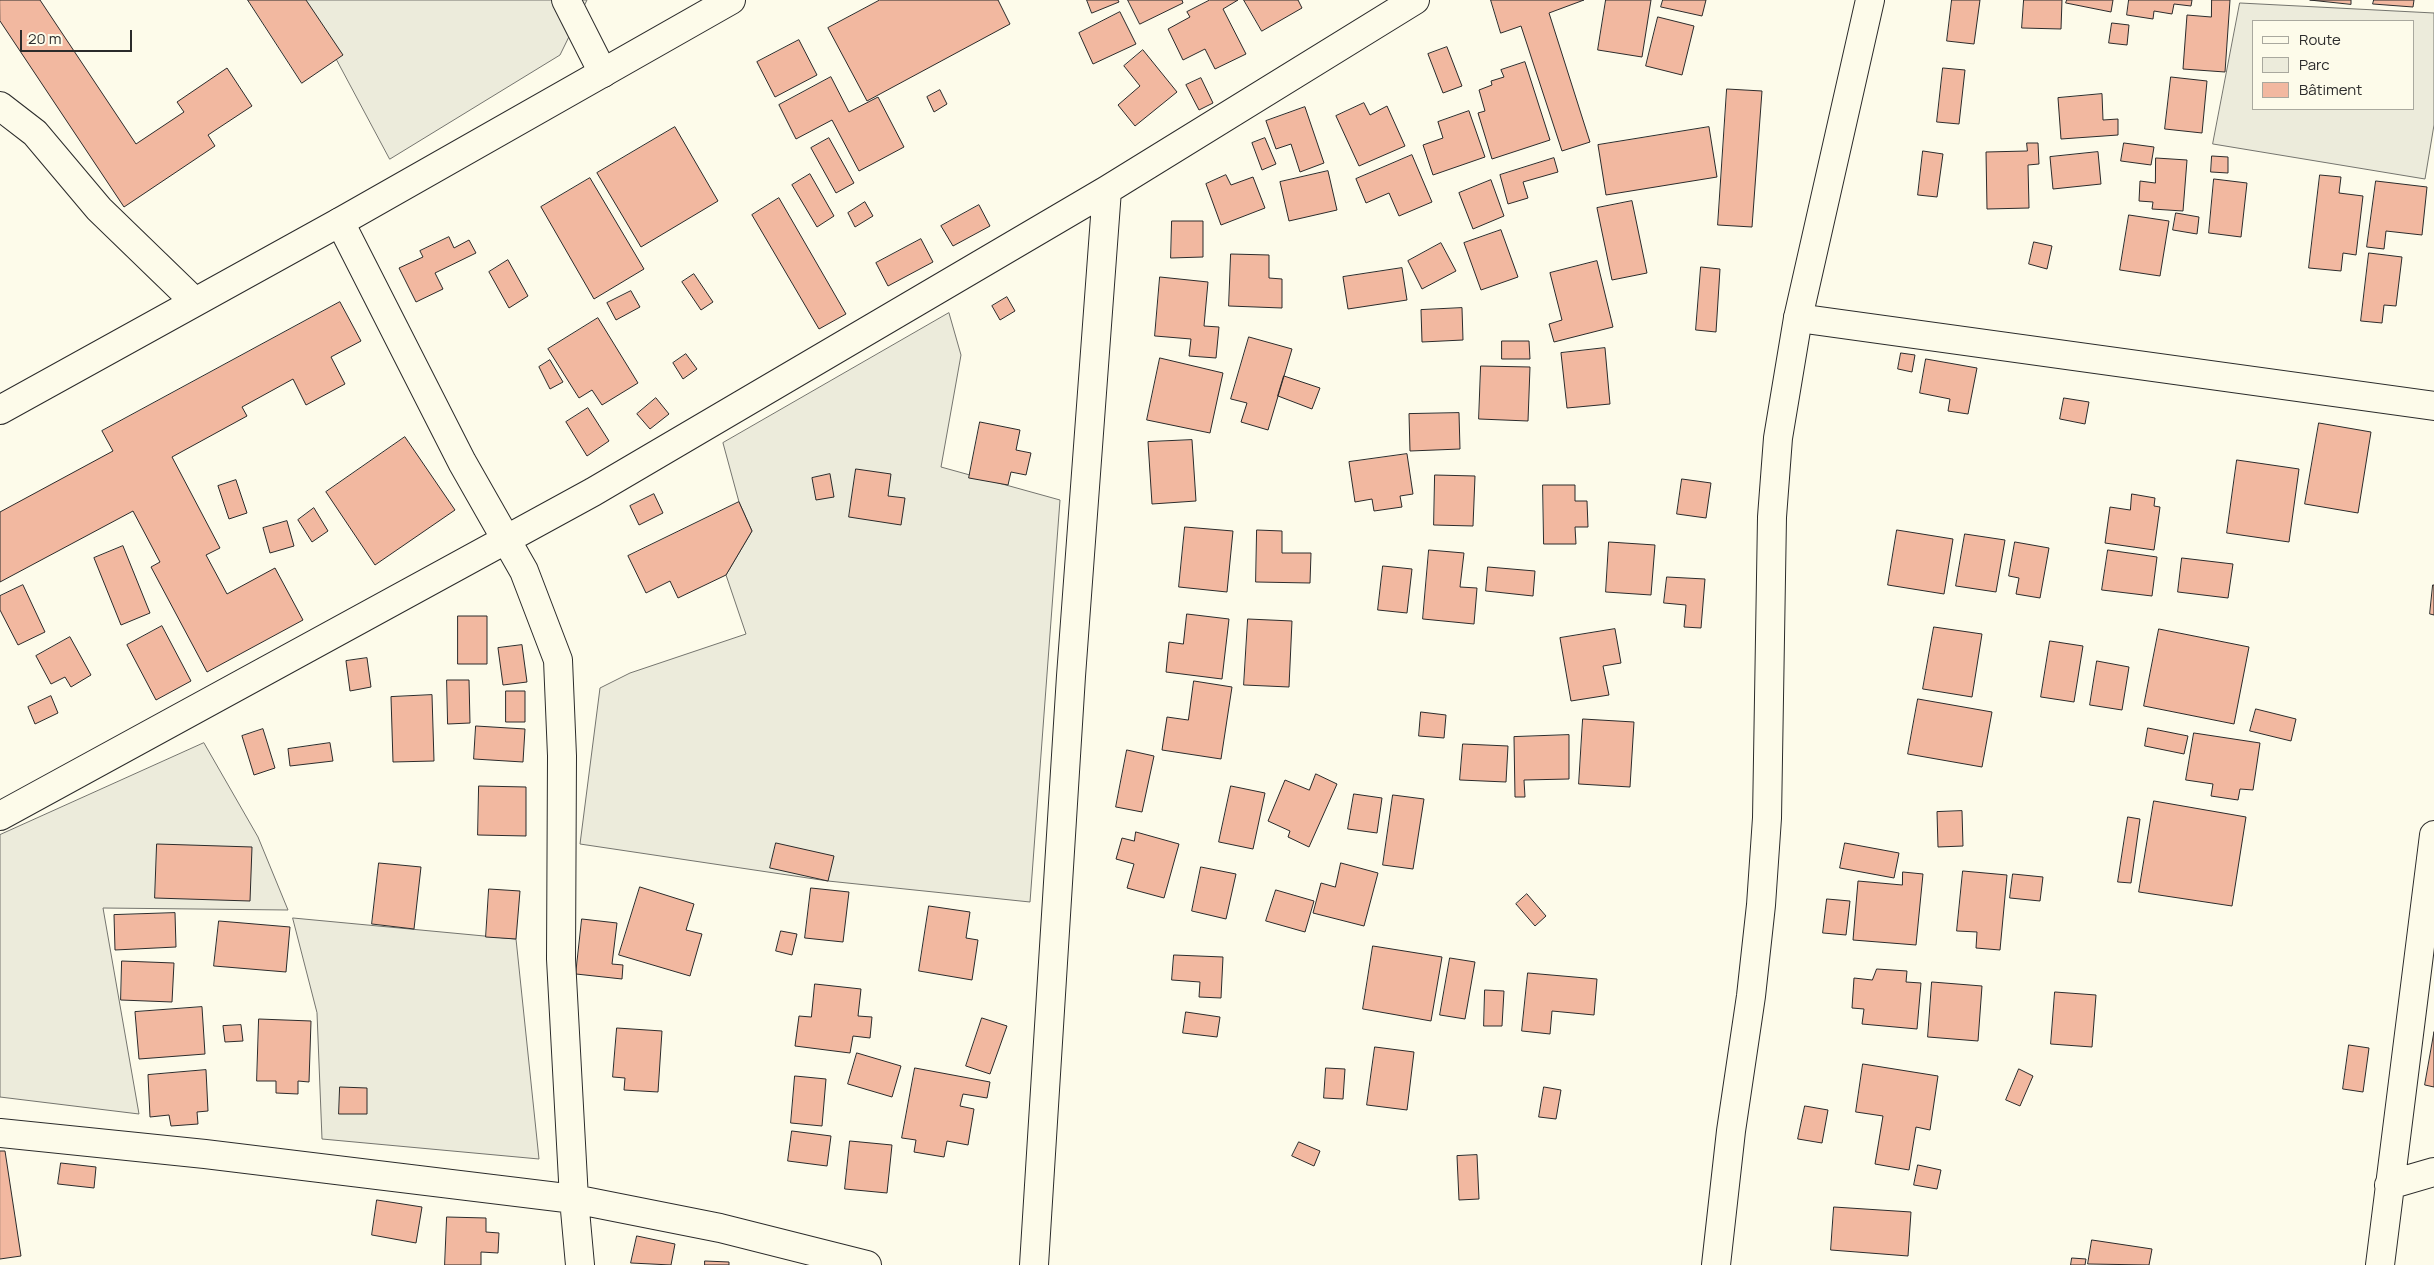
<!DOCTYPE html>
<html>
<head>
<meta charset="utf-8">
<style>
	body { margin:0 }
	#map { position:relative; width:2434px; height:1265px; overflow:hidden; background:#fdfbea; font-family:Manrope,sans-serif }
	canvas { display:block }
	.legend { position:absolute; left:2252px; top:20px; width:162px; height:90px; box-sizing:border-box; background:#fdfbea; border:1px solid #a9a89e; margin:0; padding:6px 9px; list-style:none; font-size:15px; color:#2b2b2b }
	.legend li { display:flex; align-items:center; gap:10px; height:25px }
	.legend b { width:25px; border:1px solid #a9a89e }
	.scale { position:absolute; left:20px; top:30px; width:112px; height:22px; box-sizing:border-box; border:2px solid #2b2b2b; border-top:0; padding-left:6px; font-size:15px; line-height:18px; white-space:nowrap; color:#2b2b2b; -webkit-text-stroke:4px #fdfbea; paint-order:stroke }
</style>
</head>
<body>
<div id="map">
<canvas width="2434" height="1265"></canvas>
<ul class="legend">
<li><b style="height:6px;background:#fdfbea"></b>Route</li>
<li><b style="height:14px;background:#ecebdb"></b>Parc</li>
<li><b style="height:14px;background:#f2b8a0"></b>Bâtiment</li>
</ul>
<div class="scale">20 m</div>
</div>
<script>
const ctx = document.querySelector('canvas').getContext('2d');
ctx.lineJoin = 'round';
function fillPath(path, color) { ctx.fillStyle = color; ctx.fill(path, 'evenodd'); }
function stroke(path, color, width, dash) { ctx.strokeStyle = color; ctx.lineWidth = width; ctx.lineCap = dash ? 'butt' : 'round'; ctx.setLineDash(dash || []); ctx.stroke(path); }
const green = new Path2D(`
	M305 0H587L560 55 390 159Z
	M2240 3 2434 13V125L2425 179 2213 144ZM2253 21H2413V109H2253Z
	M949 313 961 355 941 467 1060 500 1030 902 828 881 580 844 600 688 630 673 746 634 726 575 752 531 739 502 723 443Z
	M204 743 258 837 288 910 103 908 139 1114 0 1097V835Z
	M293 918 516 939 539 1159 322 1139 317 1013Z`);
const building = new Path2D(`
	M0 0H40L136 144 184 112 177 102 227 68 252 106 208 135 215 146 124 207 0 21Z
	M248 0H306L343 55 302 83Z
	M880 0H998L1010 24 867 101 828 28Z
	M1087 0H1118L1119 2 1092 13Z
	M1128 0H1182L1183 3 1140 24Z
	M1210 0H1238L1223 9 1246 54 1215 69 1205 49 1183 60 1168 29 1190 17 1187 12Z
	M1244 0H1298L1302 8 1262 31Z
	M1491 0H1584L1549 13 1590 142 1562 151 1521 26 1501 33Z
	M1606 0H1651L1642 57 1598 50Z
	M1663 0H1706L1702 16 1661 7Z
	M1952 0H1980L1974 44 1947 41Z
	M2024 0H2062L2061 29 2022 28Z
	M2067 0H2113L2111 12 2066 3Z
	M2129 0H2192L2191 6 2174 4 2172 14 2154 11 2153 19 2127 15Z
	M2212 0H2230L2225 72 2183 69 2187 15 2211 17Z
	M2310 0H2351V4Z
	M2374 0H2414L2413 7 2373 4Z
	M1120 12 1136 44 1093 64 1079 33Z
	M1658 17 1694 26 1682 75 1646 66Z
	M2112 23 2129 25 2127 45 2109 43Z
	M799 40 817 75 775 97 757 62Z
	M1447 47 1462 86 1443 93 1428 54Z
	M1143 50 1177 92 1135 126 1118 105 1140 86 1124 66Z
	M1525 62 1550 140 1492 159 1478 113 1485 111 1479 90 1492 85 1491 81 1504 77 1501 70Z
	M1943 68 1965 70 1959 124 1937 122Z
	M831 77 849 112 878 97 904 147 859 171 832 120 796 139 779 105Z
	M2171 77 2207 81 2202 133 2165 129Z
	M1201 78 1213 103 1199 110 1186 85Z
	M1727 89 1762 91 1752 227 1718 225Z
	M940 90 947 104 934 112 927 97Z
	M2102 94 2103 120 2118 119V135L2061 139 2058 98Z
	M1364 103 1370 115 1387 106 1405 146 1359 166 1336 116Z
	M1305 107 1324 163 1300 172 1291 144 1276 149 1266 121Z
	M1469 111 1485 157 1433 175 1423 145 1443 138 1438 122Z
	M675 127 718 201 641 247 597 173Z
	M1709 127 1717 177 1606 195 1598 145Z
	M829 138 854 183 836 193 811 148Z
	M1265 138 1276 164 1262 170 1252 143Z
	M2027 143H2038L2039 164 2028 165 2029 208 1987 209 1986 152 2027 151Z
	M2124 143 2154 147 2151 165 2121 161Z
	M1923 151 1943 154 1937 197 1918 195Z
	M2098 152 2101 184 2053 189 2050 157Z
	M1412 155 1432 202 1399 216 1389 193 1366 203 1356 179Z
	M2212 156 2228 157V173L2211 172Z
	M1554 158 1558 172 1523 182 1528 198 1508 204 1500 175Z
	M2156 158 2187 160 2183 211 2152 209 2153 202 2139 201 2140 181 2155 183Z
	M1328 171 1337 210 1289 221 1280 182Z
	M810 174 834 216 817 227 792 185Z
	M1226 175 1231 185 1253 177 1265 208 1221 225 1206 184Z
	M2320 175 2341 177 2339 193 2363 196 2356 255 2343 253 2341 271 2309 268Z
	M590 178 644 269 594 299 541 207Z
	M2214 179 2247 183 2241 237 2209 233Z
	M1491 180 1504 216 1473 229 1459 193Z
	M2376 181 2427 187 2422 235 2386 231 2384 249 2367 247Z
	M779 198 846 314 819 329 752 215Z
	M1632 201 1647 273 1612 280 1597 208Z
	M865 202 873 216 855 227 848 213Z
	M979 205 990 226 953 246 941 226Z
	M2176 213 2199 217 2197 234 2173 230Z
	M2129 215 2169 221 2160 276 2120 270Z
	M1172 221H1203V257L1171 258Z
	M1501 230 1518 277 1481 290 1464 243Z
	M449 237 454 248 469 240 476 253 435 273 443 289 416 302 399 268 423 257 420 251Z
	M921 239 933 262 888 286 876 263Z
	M2034 242 2052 246 2047 269 2029 264Z
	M1441 243 1456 271 1422 289 1408 261Z
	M2369 253 2402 257 2396 306 2384 305 2382 323 2361 321Z
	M1231 254 1269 255V278L1282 279V308L1229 306Z
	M508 260 528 296 509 308 489 272Z
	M1597 261 1613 327 1554 342 1549 324 1562 320 1550 273Z
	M1701 267 1720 269 1716 332 1696 330Z
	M1402 268 1407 300 1348 309 1343 277Z
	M694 274 713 302 701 310 682 282Z
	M1160 277 1208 282 1204 326 1219 327 1216 358 1189 356 1191 339 1155 336Z
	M631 291 640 307 616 320 607 303Z
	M1007 297 1015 311 1000 320 992 306Z
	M340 302 361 341 331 357 345 384 306 405 293 379 242 407 247 416 172 457 220 548 206 555 227 594 275 568 303 620 207 672 151 567 160 562 133 511 0 582V512L113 451 102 431Z
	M1462 308 1463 340 1422 342 1421 310Z
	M598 318 638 383 602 405 592 390 579 398 548 349Z
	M1249 337 1292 349 1268 430 1241 422 1247 403 1231 399Z
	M1502 341H1529L1530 359H1502Z
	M1605 348 1610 404 1567 408 1561 353Z
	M1901 353 1915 355 1912 372 1898 369Z
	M686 354 697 369 683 379 673 363Z
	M1160 358 1223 373 1210 433 1147 420Z
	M1926 359 1977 368 1968 414 1948 411 1950 399 1920 393Z
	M550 360 563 382 550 389 539 367Z
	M1481 366 1530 367 1528 421 1479 419Z
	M1284 376 1320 388 1312 409 1278 396Z
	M656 398 669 414 650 429 637 414Z
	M2064 398 2089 402 2085 424 2060 419Z
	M588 408 609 441 587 456 566 422Z
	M1459 413 1460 449 1410 451 1409 414Z
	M980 422 1020 430 1016 450 1031 453 1026 475 1011 472 1008 485 969 478Z
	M2319 423 2371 432 2358 513 2305 504Z
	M405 437 455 510 375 565 326 492Z
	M1192 440 1196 501 1152 504 1148 442Z
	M1407 454 1413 494 1400 496 1402 507 1374 511 1372 499 1355 502 1349 462Z
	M2237 460 2299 469 2289 542 2227 533Z
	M856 469 891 474 888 496 905 498 901 525 849 517Z
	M830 474 834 497 816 500 812 478Z
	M1435 475 1475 476 1473 526 1434 525Z
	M1682 479 1711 483 1706 518 1677 514Z
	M236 480 247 513 229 519 218 486Z
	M1543 485H1575V501H1587L1588 527H1575L1576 544H1544Z
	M654 494 663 513 639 525 630 506Z
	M2132 494 2155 498 2154 506 2160 507 2154 550 2105 543 2110 507 2130 510Z
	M739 502 752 531 726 575 678 598 670 581 646 593 628 556Z
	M314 508 328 531 312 542 298 520Z
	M287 521 294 546 270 553 263 528Z
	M1185 527 1233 531 1227 592 1179 587Z
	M1257 530 1282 531V553H1311L1310 583 1256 582Z
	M1897 530 1953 539 1944 594 1888 585Z
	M1965 534 2005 540 1996 592 1956 586Z
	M1609 542 1655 545 1651 595 1606 592Z
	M2015 542 2049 548 2040 598 2016 594 2019 578 2009 576Z
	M123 546 150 613 121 625 94 558Z
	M1429 550 1464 553 1460 587 1477 588 1474 624 1423 619Z
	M2108 550 2157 557 2152 596 2102 590Z
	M2182 558 2233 564 2228 598 2178 592Z
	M1383 566 1412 569 1407 613 1378 610Z
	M1488 567 1535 571 1533 596 1486 591Z
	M1667 577 1705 579 1701 628 1684 627 1686 605 1664 603Z
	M23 585 45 632 18 645 0 610V596Z
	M2433 585H2434V615L2430 614Z
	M1187 614 1229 619 1222 679 1166 672 1169 642 1183 644Z
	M458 616H487V664H458Z
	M1248 619 1292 621 1289 687 1244 685Z
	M162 626 191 681 156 700 127 645Z
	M1934 627 1982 634 1972 697 1923 689Z
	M1615 629 1621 663 1603 666 1609 695 1571 701 1560 638Z
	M2159 629 2249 647 2234 724 2144 706Z
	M70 637 91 675 71 687 65 677 51 684 36 656Z
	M2050 641 2083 646 2074 702 2041 697Z
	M522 645 527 682 503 685 498 648Z
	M367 658 371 687 350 691 346 661Z
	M2097 661 2129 667 2122 710 2090 705Z
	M447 680H469L470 723 448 724Z
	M1194 681 1232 687 1221 759 1162 750 1167 717 1188 720Z
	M506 691H525V722H506Z
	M432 695 434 761 393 762 391 697Z
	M51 696 58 713 35 724 28 707Z
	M1918 699 1992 712 1982 767 1908 754Z
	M2256 709 2296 719 2291 741 2250 731Z
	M1421 712 1446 715 1444 738 1419 736Z
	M1583 719 1634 722 1630 787 1579 784Z
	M476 726 525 729 523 762 474 759Z
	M2148 728 2188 736 2184 754 2145 746Z
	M263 729 275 768 254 775 242 736Z
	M2194 733 2260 743 2253 790 2240 789 2238 800 2211 796 2213 784 2186 780Z
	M1569 735V779L1524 780 1525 797H1515L1514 737Z
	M330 743 333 761 290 766 288 749Z
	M1463 744 1508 746 1506 782 1460 780Z
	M1127 750 1154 756 1142 812 1116 807Z
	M1316 774 1337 784 1309 847 1288 837 1290 831 1268 821 1285 780 1309 790Z
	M479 786 526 787V836L478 835Z
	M1231 786 1265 793 1253 849 1219 842Z
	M1354 794 1382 798 1377 833 1348 829Z
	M1393 795 1424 799 1413 869 1383 865Z
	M2154 801 2246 817 2232 906 2139 892Z
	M1962 811 1963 846 1938 847 1937 812Z
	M2128 817 2140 819 2131 883 2118 882Z
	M1136 832 1179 844 1164 898 1127 888 1134 864 1116 859 1122 838 1134 841Z
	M776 843 834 856 828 881 770 868Z
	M1845 843 1899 853 1894 878 1840 868Z
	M157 844 252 847 250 901 155 898Z
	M379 863 421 867 414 929 372 924Z
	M1341 863 1378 873 1364 926 1313 913 1321 883 1335 887Z
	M1201 867 1236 874 1226 919 1192 911Z
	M1963 871 2007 875 2000 950 1976 948 1977 932 1957 931Z
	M1903 872 1923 874 1916 945 1853 940 1858 881 1902 885Z
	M2013 874 2043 877 2040 901 2010 898Z
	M640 887 694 904 686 930 702 934 690 976 619 955Z
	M811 888 849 892 843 942 805 938Z
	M489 889 520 891 516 939 486 937Z
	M1276 890 1314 901 1305 932 1266 921Z
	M1527 894 1546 916 1535 926 1516 904Z
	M1827 899 1850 901 1846 935 1823 933Z
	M929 906 970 912 966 938 978 940 972 980 919 971Z
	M175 913 176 947 115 950 114 915Z
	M582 919 617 923 612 964 623 965 622 979 576 974Z
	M219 921 290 927 286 972 214 966Z
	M781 931 797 934 792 955 776 951Z
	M1373 946 1442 957 1431 1021 1363 1009Z
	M1174 955 1223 957 1221 998 1199 997 1200 982 1172 980Z
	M1450 958 1475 962 1465 1019 1440 1015Z
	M122 961 174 963 172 1002 121 1000Z
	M1877 969 1907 971 1906 982 1921 983 1917 1029 1862 1024 1864 1009 1852 1008 1854 978 1872 980Z
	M1528 973 1597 979 1594 1015 1552 1011 1550 1034 1522 1031Z
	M1932 982 1982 986 1978 1041 1928 1037Z
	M815 984 861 989 858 1016 872 1017 870 1038 853 1036 850 1053 795 1046 799 1016 811 1017Z
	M1485 990 1504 991 1502 1026H1484Z
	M2055 992 2096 995 2092 1047 2051 1044Z
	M202 1007 205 1054 139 1059 135 1012Z
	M1186 1012 1220 1017 1217 1037 1183 1033Z
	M982 1018 1007 1026 990 1074 966 1066Z
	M259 1019 311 1021 309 1082 298 1081V1094L276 1093V1081H257Z
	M241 1025 243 1041 225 1042 223 1026Z
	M617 1028 662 1031 658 1092 624 1090 625 1078 613 1077Z
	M2434 1032V1087L2425 1085Z
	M2349 1045 2369 1048 2363 1092 2343 1089Z
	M1375 1047 1414 1052 1407 1110 1367 1105Z
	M857 1053 901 1066 892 1097 848 1084Z
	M1863 1064 1938 1076 1930 1130 1916 1127 1909 1170 1875 1164 1883 1116 1856 1112Z
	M915 1068 990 1082 987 1098 963 1094 960 1106 974 1109 968 1145 947 1141 944 1157 914 1152 916 1140 902 1138Z
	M1326 1068 1345 1069 1343 1099 1324 1098Z
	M2019 1069 2033 1076 2020 1106 2006 1100Z
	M206 1070 208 1111 197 1112 198 1124 171 1126 169 1115 150 1117 148 1075Z
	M795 1076 826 1079 822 1126 791 1123Z
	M340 1087 367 1088V1114H339Z
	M1544 1087 1561 1090 1556 1119 1539 1117Z
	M1805 1106 1828 1110 1822 1143 1798 1139Z
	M792 1131 831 1136 827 1166 788 1161Z
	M850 1141 892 1145 887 1193 845 1189Z
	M1299 1142 1320 1151 1314 1166 1292 1156Z
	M0 1151H5L21 1256 0 1259Z
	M1477 1155 1479 1199 1459 1200 1457 1156Z
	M61 1163 96 1167 94 1188 58 1184Z
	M1918 1165 1941 1170 1937 1189 1914 1185Z
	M377 1200 422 1207 416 1243 372 1235Z
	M1834 1207 1911 1212 1908 1256 1831 1250Z
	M447 1217 486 1218V1232L499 1233 498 1253 481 1252V1265H445Z
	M637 1236 675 1244 671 1265 631 1263Z
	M2092 1240 2152 1249 2149 1265 2088 1264Z
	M2072 1258 2086 1259 2085 1265H2071Z
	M705 1261 729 1262V1265H705Z`);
const minor = new Path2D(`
	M566 0 603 73
	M0 106 35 133 99 209 194 301
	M340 222 462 462 524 571 558 660 562 756 561 959 574 1199 580 1265
	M1798 318 2434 406
	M0 816 593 492 1107 190 1415 0
	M0 1133 205 1154 574 1199 720 1228 867 1265
	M2389 1185 2434 1172
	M1034 1265 1071 676 1107 190
	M2380 1265 2434 835`);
const tertiary = new Path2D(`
	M1716 1265 1731 1131 1751 996 1761 905 1767 818 1772 517 1778 438 1798 318 1870 0`);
const trunk = new Path2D(`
	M0 410 340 222 731 0`);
fillPath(green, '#ecebdb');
stroke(green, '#74746e', 1);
fillPath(building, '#f2b8a0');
stroke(building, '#2b2b2b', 1);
stroke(minor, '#2b2b2b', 30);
stroke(tertiary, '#2b2b2b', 30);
stroke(trunk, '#2b2b2b', 30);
stroke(minor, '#fdfbea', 28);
stroke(tertiary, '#fdfbea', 28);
stroke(trunk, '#fdfbea', 28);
</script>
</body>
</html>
